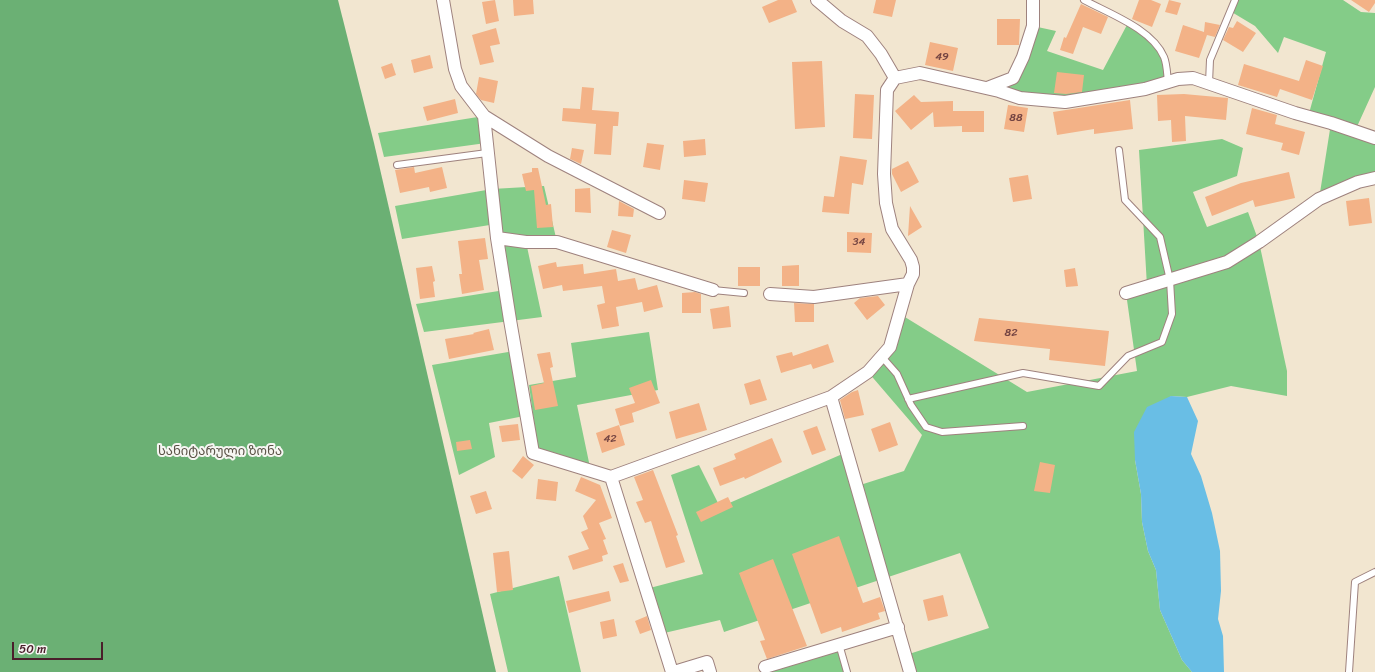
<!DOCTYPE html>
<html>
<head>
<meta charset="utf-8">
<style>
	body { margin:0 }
	#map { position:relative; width:1375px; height:672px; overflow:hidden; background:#f2e6d0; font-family:Sriracha,sans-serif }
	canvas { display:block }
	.scale { position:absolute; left:12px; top:642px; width:91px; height:18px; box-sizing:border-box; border:2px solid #4a1f2b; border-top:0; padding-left:5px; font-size:12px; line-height:14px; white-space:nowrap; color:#4a1f2b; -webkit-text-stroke:3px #f6f6f2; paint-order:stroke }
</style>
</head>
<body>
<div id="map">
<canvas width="1375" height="672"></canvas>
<div class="scale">50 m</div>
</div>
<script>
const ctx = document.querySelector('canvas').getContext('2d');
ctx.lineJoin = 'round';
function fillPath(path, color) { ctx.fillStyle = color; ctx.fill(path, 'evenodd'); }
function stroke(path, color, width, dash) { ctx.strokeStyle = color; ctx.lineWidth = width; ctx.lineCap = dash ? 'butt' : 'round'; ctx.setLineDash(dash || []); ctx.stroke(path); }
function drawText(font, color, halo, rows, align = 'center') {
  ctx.font = font + ' Sriracha,"Noto Sans Georgian",sans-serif'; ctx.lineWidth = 4; ctx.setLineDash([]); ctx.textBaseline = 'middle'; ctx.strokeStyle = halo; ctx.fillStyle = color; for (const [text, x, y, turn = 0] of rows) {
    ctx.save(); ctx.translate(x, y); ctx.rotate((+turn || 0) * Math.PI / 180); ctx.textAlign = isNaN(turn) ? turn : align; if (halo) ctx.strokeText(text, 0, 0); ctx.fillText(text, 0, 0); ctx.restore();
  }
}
const green = new Path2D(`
	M1235 0H1343L1361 12 1375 13V87L1355 131 1375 138V178L1319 199 1331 123 1308 117 1326 52 1284 37 1278 53 1255 26 1230 11Z
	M1128 23 1155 42 1165 58 1168 82 1065 102 999 91 1013 78 1033 26 1056 31 1047 51 1103 70Z
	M484 116 486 143 384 157 378 133Z
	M1222 139 1243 148 1237 176 1193 192 1207 227 1248 212 1259 242 1287 371V396L1231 386 1187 397 1171 396 1135 460 1141 494 1142 522 1148 551 1156 570 1160 610 1182 660 1192 672H910L906 655 989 628 960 553 724 632 720 620 660 634 646 589 703 574 671 475 699 465 720 507 847 452 857 486 904 471 922 435 868 372 890 347 900 314 1027 392 1137 371 1126 293 1147 286 1139 150Z
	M544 186 557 242H526L542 317 424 332 416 304 505 290 496 224 402 239 395 206 492 189Z
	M649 332 658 390 577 405 591 472 538 452 529 385 576 377 571 343Z
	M514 351 524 416 489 423 495 457 459 475 432 365Z
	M559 576 581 672H508L490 594Z
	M839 644 847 672H767Z`);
const forest = new Path2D(`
	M0 0H338L374 143 496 672H0Z`);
const water = new Path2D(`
	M1171 396 1187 397 1198 421 1191 454 1201 476 1212 513 1220 551 1221 591 1218 619 1223 636 1224 672H1192L1182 660 1160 610 1156 570 1148 551 1142 522 1141 494 1135 460 1134 432 1147 407Z`);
const building = new Path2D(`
	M495 0 499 21 486 24 482 2Z
	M513 0H533L534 14 514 16Z
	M778 0H792L797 12 769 23 762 7Z
	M876 0H896L892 17 873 13Z
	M1139 0H1151L1161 4 1152 27 1132 19Z
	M1169 0 1181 3 1177 15 1165 12Z
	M1351 0H1375V3L1369 12Z
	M1081 4 1108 17 1101 34 1083 27 1073 54 1060 50 1064 37 1066 38Z
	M997 19H1020L1019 45H997Z
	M1237 21 1256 33 1243 52 1223 40 1229 27 1233 28Z
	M1205 22 1220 25 1215 37 1207 35 1199 58 1175 51 1183 25 1204 32Z
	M496 28 500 44 490 46 494 62 480 65 472 35Z
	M930 42 958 48 953 71 925 65Z
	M430 55 433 68 414 73 411 60Z
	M1306 60 1323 66 1312 100 1280 89 1277 97 1238 85 1244 64 1299 81Z
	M822 61 825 127 795 129 792 62Z
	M392 63 396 75 385 79 381 67Z
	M1057 72 1084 75 1082 92 1066 94 1054 93Z
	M479 77 498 81 494 103 481 100 476 94Z
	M582 87 594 88 592 110 619 112 618 126H613L611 155 594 154 596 124 562 121 563 108 580 109Z
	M855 94 874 95 872 139 853 138Z
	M1184 94 1228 98 1226 120 1185 116 1186 141 1172 142 1171 120 1158 121 1157 95Z
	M914 95 921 102 953 101V111H984V132H962V126L934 127 933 112 911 130 895 111Z
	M455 99 458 113 427 121 423 107Z
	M1130 100 1133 129 1094 134V129L1057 135 1053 112Z
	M1008 105 1028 108 1024 132 1004 129Z
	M1252 108 1277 115 1275 124 1305 132 1299 155 1281 150 1283 143 1246 134Z
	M705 139 706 155 684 157 683 141Z
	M647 143 664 145 660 170 643 167Z
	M572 148 584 150 581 164 570 159Z
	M840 156 867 160 863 185 852 183 849 214 822 212 824 196 834 197Z
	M908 161 919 182 901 192 892 174V169Z
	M414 167 415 173 442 167 447 188 430 192 429 187 400 193 395 170Z
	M532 168H538L546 205 551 204 553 227 537 228 534 190 526 191 522 174 532 172Z
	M1289 172 1295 198 1255 207 1253 200 1212 216 1205 197 1241 183Z
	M1028 175 1032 199 1013 202 1009 178Z
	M684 180 708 183 705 202 682 199Z
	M590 188 591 213 575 212V189Z
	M1369 198 1372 223 1349 226 1346 201Z
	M619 201 634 209 633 217 618 216Z
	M910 206 922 227 908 236Z
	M612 230 631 235 626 253 607 247Z
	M847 232 872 233 871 253 847 252Z
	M485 238 488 259 479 260 484 290 462 294 459 274H462L458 241Z
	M556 262 557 267 583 264 584 274 616 269 618 281 635 278 638 290 657 285 663 307 644 312 642 302 616 307 619 326 602 329 597 305 605 303 602 286 563 291 562 285 543 289 538 266Z
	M799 265V286H782V266Z
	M432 266 435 281 433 282 435 297 420 299 416 268Z
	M738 267H760V286H738Z
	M1075 268 1078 286 1066 287 1064 270Z
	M695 292 701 294V313H682V293Z
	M878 296 885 305 867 320 854 303 860 298Z
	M794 303 814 304V322H795Z
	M729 306 731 327 713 329 710 309Z
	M979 318 1109 331 1105 366 1049 360 1050 349 974 341Z
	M489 329 494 350 449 359 445 339 474 334 473 333Z
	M828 344 834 362 813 369 811 364 781 373 776 356 792 352 793 356Z
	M550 352 553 367 550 368 558 406 535 410 531 386 544 383 537 354Z
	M760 379 767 400 750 405 744 384Z
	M651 380 660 403 632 413 634 422 620 426 615 409 635 403 629 388Z
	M858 390 864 415 845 419 840 400 852 392Z
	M699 403 707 430 676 439 669 412Z
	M890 422 898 445 879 452 871 429Z
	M518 424 520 440 502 442 499 426Z
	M619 425 625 445 602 453 596 433Z
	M817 426 826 450 812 455 803 431Z
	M772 438 782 462 745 479 744 477 720 486 713 468 736 459 734 454Z
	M470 440 472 449 457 451 456 442Z
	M523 456 534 465 522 479 512 471Z
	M1040 462 1055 465 1050 493 1034 491Z
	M653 470 678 535 676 536 685 562 666 568 651 521 645 523 636 502 643 500 634 477Z
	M581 477 600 485 612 518 599 523 606 539 603 540 608 554 602 556 603 561 573 570 568 556 589 549 581 532 588 529 583 516 596 500 575 491Z
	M538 479 558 482 556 501 536 499Z
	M486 491 492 509 476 514 470 496Z
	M728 497 733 507 701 522 696 512Z
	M839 536 863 603 880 597 885 611 878 613 880 619 842 632 841 627 821 634 792 554Z
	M509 551 513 590 497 592 493 553Z
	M773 559 807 646 767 659 760 641 765 640 739 573Z
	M623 563 629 581 620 583 613 566Z
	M609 591 611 601 569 613 566 601Z
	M943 595 948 616 928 621 923 600Z
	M647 616 651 630 640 634 635 621Z
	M614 619 617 636 603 639 600 622Z`);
const lane = new Path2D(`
	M1084 0C1110 14 1152 29 1164 57 1167 64 1167 74 1168 82
	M1209 83 1210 60 1235 0
	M397 165 487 153
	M713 290 744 293
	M882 357 897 374 911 405 926 427 942 432 1023 426
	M908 399 1023 373 1099 386 1128 356 1162 342 1172 314 1170 280 1160 237 1125 200 1119 150
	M839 644 847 672
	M1349 672 1355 582 1375 572`);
const street = new Path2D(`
	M443 0 455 69 461 86 484 116 548 156 659 213
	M817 0 842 21 867 36 881 54 895 78
	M895 78 920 73 999 91 1020 98 1065 102 1145 89 1178 79 1193 78 1295 113 1331 123 1375 138
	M987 88 1013 78 1023 57 1033 26V0
	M484 116 497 238 526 242H557L713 290
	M497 238 510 320 533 453 611 477 831 397 868 372 890 347 908 284 913 274V267L911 260 892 229 886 203 884 174 887 90 895 78
	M1126 293 1227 262 1259 242 1319 199 1358 182 1375 178
	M770 294 814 297 908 284
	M831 397 910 672
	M611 477 672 672
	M765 667 898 627
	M674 672 707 662 710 672`);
const numberNames = [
	["49",942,57],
	["88",1016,118],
	["34",859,242],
	["82",1011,333],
	["42",610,439]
];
const parkNames = [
	["სანიტარული ზონა",220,452]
];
fillPath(green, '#84cc88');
fillPath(forest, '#6bb074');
fillPath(water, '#69bee5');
fillPath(building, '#f3b287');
stroke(lane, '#9e827e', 8);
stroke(street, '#9e827e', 14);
stroke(lane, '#fff', 6);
stroke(street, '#fff', 12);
drawText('11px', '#744442', null, numberNames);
drawText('13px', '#5b5347', '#f6f6f2', parkNames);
</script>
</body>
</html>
